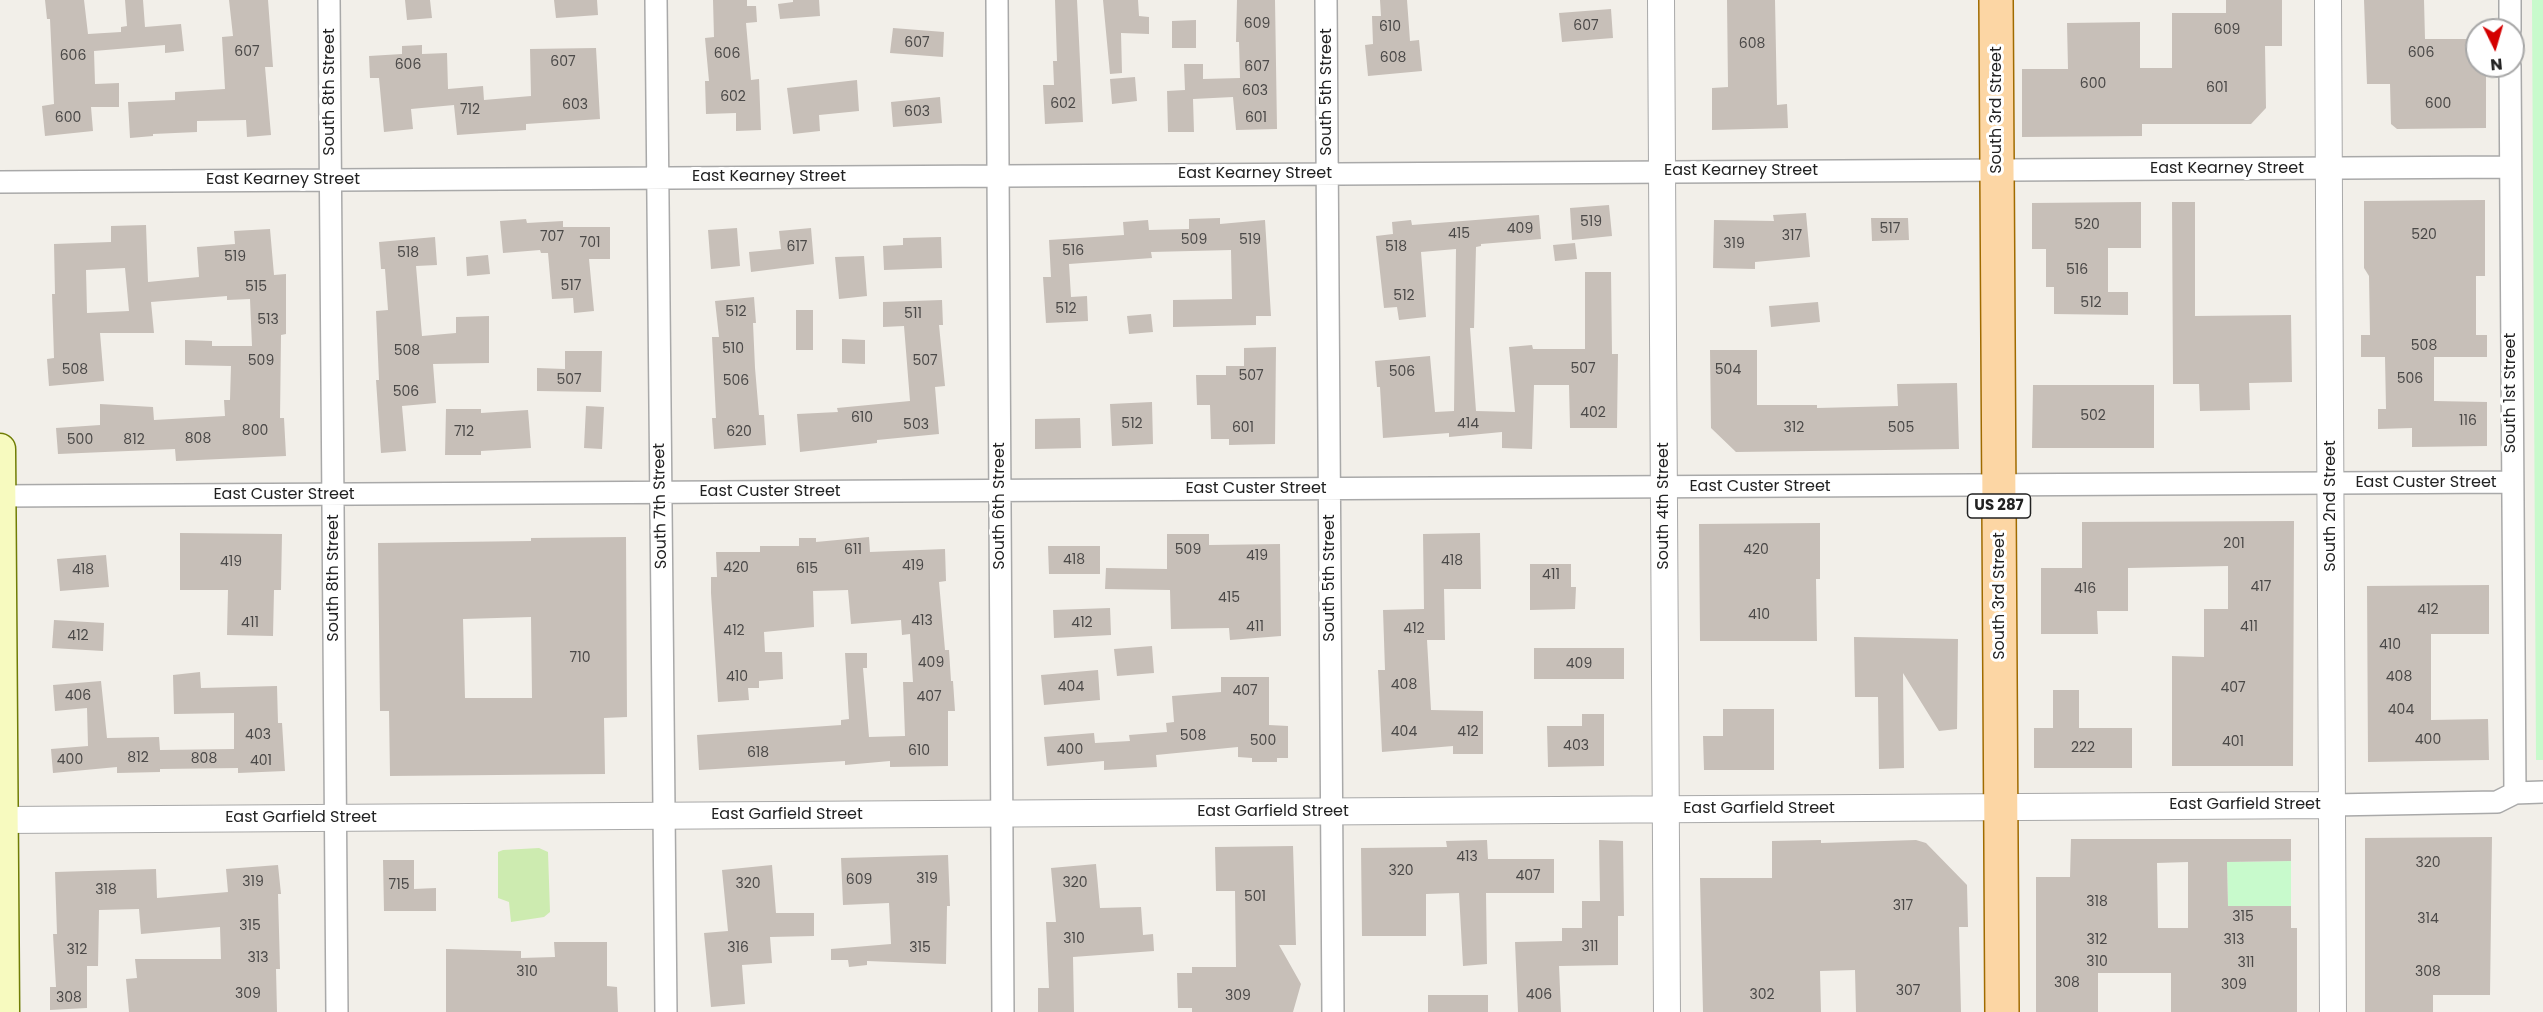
<!DOCTYPE html>
<html>
<head>
<meta charset="utf-8">
<style>
	body { margin:0 }
	#map { position:relative; width:2543px; height:1012px; overflow:hidden; background:#f2efe9; font-family:Poppins,sans-serif }
	canvas { display:block }
	.north { position:absolute; left:2465px; top:18px; width:60px; height:60px; box-sizing:border-box; background:#fff; border:2px solid #a7a7a7; border-radius:50%; rotate:175deg; font-size:16px; font-weight:700; line-height:24px; text-align:center; color:#222 }
	.north::after { content:''; display:block; margin:auto; width:21px; height:27px; background:#d40000; clip-path:polygon(50% 0,100% 100%,50% 72%,0 100%) }
</style>
</head>
<body>
<div id="map">
<canvas width="2543" height="1012"></canvas>
<div class="north">N</div>
</div>
<script>
const ctx = document.querySelector('canvas').getContext('2d');
ctx.lineJoin = 'round';
function fillPath(path, color) { ctx.fillStyle = color; ctx.fill(path, 'evenodd'); }
function stroke(path, color, width, dash) { ctx.strokeStyle = color; ctx.lineWidth = width; ctx.lineCap = dash ? 'butt' : 'round'; ctx.setLineDash(dash || []); ctx.stroke(path); }
function drawText(font, color, halo, rows, align = 'center') {
  ctx.font = font + ' Poppins,sans-serif'; ctx.lineWidth = 6; ctx.setLineDash([]); ctx.textBaseline = 'middle'; ctx.strokeStyle = halo; ctx.fillStyle = color; for (const [text, x, y, turn = 0] of rows) {
    ctx.save(); ctx.translate(x, y); ctx.rotate((+turn || 0) * Math.PI / 180); ctx.textAlign = isNaN(turn) ? turn : align; if (halo) ctx.strokeText(text, 0, 0); ctx.fillText(text, 0, 0); ctx.restore();
  }
}
const grass = new Path2D(`
	M539 848 548 852 550 912 544 917 511 922 509 902 498 898V852L503 850Z`);
const park = new Path2D(`
	M2532 0H2543V760H2536Z
	M2291 861V906H2228L2227 862Z`);
const building = new Path2D(`
	M45 0H84L88 34 121 32V27L127 26 125 0H143L145 27 181 24 184 51 165 53V45L94 51 95 84 119 83V107H91L93 131 45 136 42 106 54 104 50 19H47Z
	M229 0H268L273 67H265L271 135 247 137 246 120 197 121V132L153 134V136L130 138 128 102 175 100V92L225 89 222 37 233 36Z
	M405 0H430L432 18 407 20Z
	M554 0H597L598 15 556 18Z
	M713 0H747V6H756L757 22 746 23 751 80 759 79 761 130 736 131V113L706 114 705 81H709L705 38 714 37Z
	M793 0H819L820 16 780 19 778 4 793 2Z
	M1055 0H1077L1083 122 1045 124 1043 85H1054L1053 61H1057Z
	M1103 0H1138L1139 16 1149 17V34L1121 33 1122 73 1110 74Z
	M1237 0H1275L1277 129 1236 130 1233 97 1193 99 1194 132H1168L1167 91 1185 90 1184 64H1203V79L1240 78 1239 42H1236Z
	M1380 0H1407L1410 41 1419 40 1422 71 1368 76 1365 45 1373 44 1372 16H1381Z
	M1727 0H1775L1777 105 1787 104 1788 128 1712 130V88L1728 87Z
	M2226 0H2282V46H2265L2266 108 2251 124H2142V136L2022 137V69H2068L2067 23 2140 22V68H2172V13H2226Z
	M2364 0H2424L2425 39H2477V66H2486V128L2397 129 2391 124 2390 84H2367Z
	M1611 9 1613 38 1562 42 1559 13Z
	M1196 20V48H1172V21Z
	M893 28 944 32 943 57 890 53Z
	M422 45V54L447 53 448 89 483 86 484 100 531 96 530 49 596 48 600 119 526 124V130L457 135 454 105 411 109 413 129 384 132 379 78H370L369 56 402 54V46Z
	M1135 77 1137 101 1112 104 1110 79Z
	M857 80 859 111 819 115 820 131 793 134 787 88Z
	M940 97 942 123 893 127 891 102Z
	M2485 200V276H2476V335H2487V357H2434V401L2487 402V446L2412 447V428L2378 429V409H2386L2385 357H2361V335H2370L2369 276 2364 268V201Z
	M2141 202V248H2108V292H2128V315L2054 314V287H2046V249H2032V203Z
	M2172 202H2195V316L2291 315 2292 382 2249 383 2250 410 2200 411 2199 384H2173Z
	M1609 205 1612 236 1572 240 1570 208Z
	M1806 213 1810 257 1755 262V269L1713 268 1714 220 1774 221 1773 215Z
	M1539 215 1541 239 1481 244V246L1476 247 1474 328H1470L1476 411 1515 412 1509 347 1532 345 1533 349H1585V272H1611L1612 354H1618L1617 428H1570L1569 385H1534L1532 449 1502 448V432L1449 437V433L1383 438 1380 387H1377L1375 361 1430 356 1435 412 1454 411 1456 249 1421 252 1426 317 1399 320 1397 307 1384 308 1376 236 1393 234 1392 222 1411 220 1412 225Z
	M1220 218V224L1265 220 1271 316H1256V325L1173 327V300L1232 299 1231 250 1151 252 1152 258 1069 264 1071 297 1087 296 1088 321 1046 323 1043 277H1051L1049 240 1124 235 1123 222 1148 220 1149 230 1189 229V219Z
	M1871 218H1908L1909 240 1872 241Z
	M526 219 527 223 563 221V227H610V259H589L594 311 574 313 573 298 552 299 548 253H541L540 250 503 253 500 221Z
	M146 225 148 282 199 277 197 247 235 244 234 231 270 229 274 275 286 274V334L281 335 280 418H284L286 456 176 461 175 449 58 454 56 428 100 425V404L153 407 154 420 225 416 224 400H230L231 366 185 365V340L212 341V346H252L250 299 227 300V296L151 302 154 333H100L104 381 49 386 47 359 54 358 52 294H55L54 244 111 242V226ZM125 268 129 311 87 313 86 270Z
	M737 228 740 266 711 269 708 230Z
	M811 228 814 264 751 272 749 252 781 249 779 231Z
	M435 237 437 265 416 266 422 336 456 333V317L489 316V363L433 364 436 403 402 406 406 451 381 453 376 380H379L376 311 388 310 385 269H381L379 242Z
	M941 237 942 268 884 270 883 246 903 245V238Z
	M1575 243 1577 259 1555 261 1553 245Z
	M488 255 490 274 467 276 466 257Z
	M864 256 867 296 839 299 835 257Z
	M754 297 756 323H753L755 368 759 415H764L766 445 714 449 712 418H716L712 337H719L715 301Z
	M942 300 943 325H939L945 386 935 387 939 434 877 440V443L800 452 797 414 838 412 837 408 910 401 904 326 883 327V302Z
	M1818 302 1820 322 1771 327 1769 306Z
	M796 310H813V350H796Z
	M1151 314 1153 332 1129 334 1127 316Z
	M842 339 865 340V364L842 363Z
	M1276 347 1275 444 1229 445V439H1211L1210 405H1197L1196 375H1226V366H1244V348Z
	M1710 350H1757V405H1817V408L1898 406 1897 384 1957 383 1959 449 1736 452 1711 428Z
	M565 351H602L601 392 537 391V368L565 369Z
	M2033 385H2154V448H2032Z
	M1152 402 1153 444 1112 446 1110 404Z
	M586 406 604 407 602 449 584 448Z
	M446 409H481V413L528 410 531 448 481 451V455H445Z
	M1080 418 1081 448 1035 449V419Z
	M2294 521 2293 766H2172V656L2204 657V609H2228V566L2128 568V611H2097L2098 634H2041V568H2082V522Z
	M1820 523V579H1816L1817 641H1700L1699 524Z
	M180 533 282 534 281 590H274L273 636 227 635 228 590H180Z
	M1480 533 1481 589H1444L1445 640H1427L1431 710 1483 711V754H1453V746L1382 752 1378 670H1385L1383 610 1424 609 1423 534Z
	M1167 534H1209V545L1280 544 1281 636 1230 640 1229 628 1171 629 1170 590 1105 589 1106 568 1167 569Z
	M626 537 627 717 604 718 605 774 390 776 389 711H380L378 543 531 541V538ZM531 617 532 698H465L463 619Z
	M869 537 870 552 945 549 946 581 939 582 945 650H949L951 681H953L955 711H948V766L890 767V761L845 765V761L699 770 697 735 841 725V720L849 719 845 653H867V668H863L869 737 905 736 903 682H913L910 634 902 635 901 620 851 624 848 590 813 591 814 627 764 632 765 652H782L783 679 759 681V688H748L749 700 718 702 711 593V577H717L716 552H760V546H799V538H816V542Z
	M1048 546H1100V574H1049Z
	M106 555 109 587 60 591 57 559Z
	M1530 564H1571V587H1576L1575 609 1530 610Z
	M2489 585V634H2431V720L2488 719 2489 760 2368 762 2367 586Z
	M1110 608 1111 635 1054 638 1053 610Z
	M54 620 104 623 103 651 52 648Z
	M1854 637 1958 639 1957 729 1939 731 1903 673 1904 768 1879 769 1878 697H1855Z
	M1152 646 1154 673 1117 676 1114 649Z
	M1534 648H1624V679H1534Z
	M1098 670 1100 700 1044 705 1041 675Z
	M200 672 201 688 277 686 278 723H282L285 771 238 773V768L160 769V772L117 773V767L53 773 51 749 88 746 87 708 55 711 53 685 101 681 107 738 159 737 160 750 234 749V713L174 714 173 675Z
	M1221 677H1269V725L1288 726V758H1277V762H1252V758L1238 757V747L1156 755 1157 767 1104 770V761L1047 766 1044 737 1094 733 1095 743 1130 741 1129 735 1167 732 1166 723 1174 722 1172 696 1221 692Z
	M2053 690H2079V728H2132V768H2034V728H2053Z
	M1723 709H1774V770H1704L1703 736H1723Z
	M1582 714H1604V766L1548 767 1547 726H1582Z
	M2492 837 2490 995H2433V1012H2365V838Z
	M2071 839H2291V861L2227 862 2228 906H2291V928H2297V1012H2171V973H2098V1012H2036V877H2070ZM2188 862V928H2158L2157 863Z
	M1487 840 1488 859H1554V893H1486L1487 964 1463 966 1459 893 1426 894V936H1362L1361 848 1447 847 1446 841Z
	M1599 840 1623 841 1624 916H1618V965L1559 966 1561 1012H1518L1515 942 1562 941V928H1582V901H1600Z
	M1821 840V843L1916 840 1926 843 1967 885 1968 927H1959L1961 1012H1856L1855 970 1820 971 1821 1012H1703L1700 878H1772V841Z
	M1293 846 1296 945H1279L1301 984 1293 1012H1192V1008H1178L1177 973H1192V967H1236L1235 891H1216L1215 847Z
	M948 855 950 906H947L946 964 867 961V965L849 967 848 960H831V949L891 944 889 903 843 905 841 858Z
	M383 860H414V889L436 888V911H384Z
	M1096 864 1100 908 1141 907 1143 935 1153 934 1154 951 1073 957 1074 1012H1038V988H1049L1046 922H1056L1051 868Z
	M278 865 281 894H278L280 969H276L277 1012H129L126 979 137 978 135 959H221L220 927 141 934 139 909 99 910 98 966H87V1008L50 1010V987H56L53 934H57L55 872 156 869 157 898 228 892 226 869Z
	M772 865 776 913H814V936L770 937 772 963 742 965 745 1004 711 1007 704 933 728 931 722 870Z
	M554 942H607V986L617 987 618 1012H446V949L521 951V958L555 957Z
	M1428 995H1488V1012H1428Z`);
const minor = new Path2D(`
	M329 0 337 1012
	M656 0 666 1012
	M997 0 1003 1012
	M1326 0 1333 1012
	M2510 0V30
	M2510 66 2515 793
	M0 182 2510 167
	M0 496 2511 482
	M2332 805 2497 802 2515 793 2543 792`);
const tertiary = new Path2D(`
	M1661 0 1667 1012
	M2328 0 2333 1012
	M3 820 2332 805`);
const secondary = new Path2D(`
	M0 449 4 1012`);
const primary = new Path2D(`
	M1996 0 2002 1012`);
const numberNames = [
	["609",1257,24],
	["607",1586,26],
	["610",1390,27],
	["609",2227,30],
	["607",917,43],
	["608",1752,44],
	["607",247,52],
	["606",2421,53],
	["606",727,54],
	["606",73,56],
	["608",1393,58],
	["607",563,62],
	["606",408,65],
	["607",1257,67],
	["600",2093,84],
	["601",2217,88],
	["603",1255,91],
	["602",733,97],
	["602",1063,104],
	["600",2438,104],
	["603",575,105],
	["712",470,110],
	["603",917,112],
	["600",68,118],
	["601",1256,118],
	["519",1591,222],
	["520",2087,225],
	["409",1520,229],
	["517",1890,229],
	["415",1459,234],
	["520",2424,235],
	["317",1792,236],
	["707",552,237],
	["509",1194,240],
	["519",1250,240],
	["701",590,243],
	["319",1734,244],
	["617",797,247],
	["518",1396,247],
	["516",1073,251],
	["518",408,253],
	["519",235,257],
	["516",2077,270],
	["517",571,286],
	["515",256,287],
	["512",1404,296],
	["512",2091,303],
	["512",1066,309],
	["512",736,312],
	["511",913,314],
	["513",268,320],
	["508",2424,346],
	["510",733,349],
	["508",407,351],
	["509",261,361],
	["507",925,361],
	["507",1583,369],
	["508",75,370],
	["504",1728,370],
	["506",1402,372],
	["507",1251,376],
	["506",2410,379],
	["507",569,380],
	["506",736,381],
	["506",406,392],
	["402",1593,413],
	["502",2093,416],
	["610",862,418],
	["116",2468,421],
	["512",1132,424],
	["414",1468,424],
	["503",916,425],
	["601",1243,428],
	["312",1794,428],
	["505",1901,428],
	["800",255,431],
	["712",464,432],
	["620",739,432],
	["808",198,439],
	["500",80,440],
	["812",134,440],
	["201",2234,544],
	["611",853,550],
	["509",1188,550],
	["420",1756,550],
	["419",1257,556],
	["418",1074,560],
	["418",1452,561],
	["419",231,562],
	["419",913,566],
	["420",736,568],
	["615",807,569],
	["418",83,570],
	["411",1551,575],
	["417",2261,587],
	["416",2085,589],
	["415",1229,598],
	["412",2428,610],
	["410",1759,615],
	["413",922,621],
	["411",250,623],
	["412",1082,623],
	["411",1255,627],
	["411",2249,627],
	["412",1414,629],
	["412",734,631],
	["412",78,636],
	["410",2390,645],
	["710",580,658],
	["409",931,663],
	["409",1579,664],
	["410",737,677],
	["408",2399,677],
	["408",1404,685],
	["404",1071,687],
	["407",2233,688],
	["407",1245,691],
	["406",78,696],
	["407",929,697],
	["404",2401,710],
	["404",1404,732],
	["412",1468,732],
	["403",258,735],
	["508",1193,736],
	["400",2428,740],
	["500",1263,741],
	["401",2233,742],
	["403",1576,746],
	["222",2083,748],
	["400",1070,750],
	["610",919,751],
	["618",758,753],
	["812",138,758],
	["808",204,759],
	["400",70,760],
	["401",261,761],
	["413",1467,857],
	["320",2428,863],
	["320",1401,871],
	["407",1528,876],
	["319",927,879],
	["609",859,880],
	["319",253,882],
	["320",1075,883],
	["320",748,884],
	["715",399,885],
	["318",106,890],
	["501",1255,897],
	["318",2097,902],
	["317",1903,906],
	["315",2243,917],
	["314",2428,919],
	["315",250,926],
	["310",1074,939],
	["312",2097,940],
	["313",2234,940],
	["311",1590,947],
	["316",738,948],
	["315",920,948],
	["312",77,950],
	["313",258,958],
	["310",2097,962],
	["311",2246,963],
	["310",527,972],
	["308",2428,972],
	["308",2067,983],
	["309",2234,985],
	["307",1908,991],
	["309",248,994],
	["406",1539,995],
	["302",1762,995],
	["309",1238,996],
	["308",69,998]
];
const shields = [
	[1999,506,63]
];
const shieldNames = [
	["US 287",1999,506]
];
const streetNames = [
	["South 8th Street",330,92,-90],
	["South 5th Street",1327,92,-90],
	["South 3rd Street",1997,110,-90],
	["East Kearney Street",2227,169],
	["East Kearney Street",1741,171],
	["East Kearney Street",1255,174],
	["East Kearney Street",769,177],
	["East Kearney Street",283,180],
	["South 1st Street",2511,393,-90],
	["East Custer Street",2426,483],
	["East Custer Street",1760,487],
	["East Custer Street",1256,489],
	["East Custer Street",770,492],
	["East Custer Street",284,495],
	["South 7th Street",661,506,-91],
	["South 6th Street",1000,506,-90],
	["South 4th Street",1664,506,-90],
	["South 2nd Street",2331,506,-90],
	["South 8th Street",334,578,-90],
	["South 5th Street",1330,578,-90],
	["South 3rd Street",2000,596,-90],
	["East Garfield Street",2245,805],
	["East Garfield Street",1759,809],
	["East Garfield Street",1273,812],
	["East Garfield Street",787,815],
	["East Garfield Street",301,818]
];
fillPath(grass, '#cdebb0');
fillPath(park, '#c8facc');
fillPath(building, '#c7bfb8');
stroke(minor, '#a9a9a9', 24);
stroke(tertiary, '#a9a9a9', 28);
stroke(secondary, '#707d05', 33);
stroke(primary, '#a06b00', 36);
stroke(minor, '#fff', 21);
stroke(tertiary, '#fff', 26);
stroke(secondary, '#f7fabf', 30);
stroke(primary, '#fcd6a4', 33);
drawText('14px', '#4b4948', null, numberNames);
for (const [x, y, w] of shields) { const box = new Path2D(); box.roundRect(x - w / 2, y - 12, w, 24, 4.5); ctx.fillStyle = '#fff'; ctx.fill(box); stroke(box, '#222', 1.5); }
drawText('bold 15px', '#222', null, shieldNames);
drawText('16px', '#222', '#fff', streetNames);
</script>
</body>
</html>
